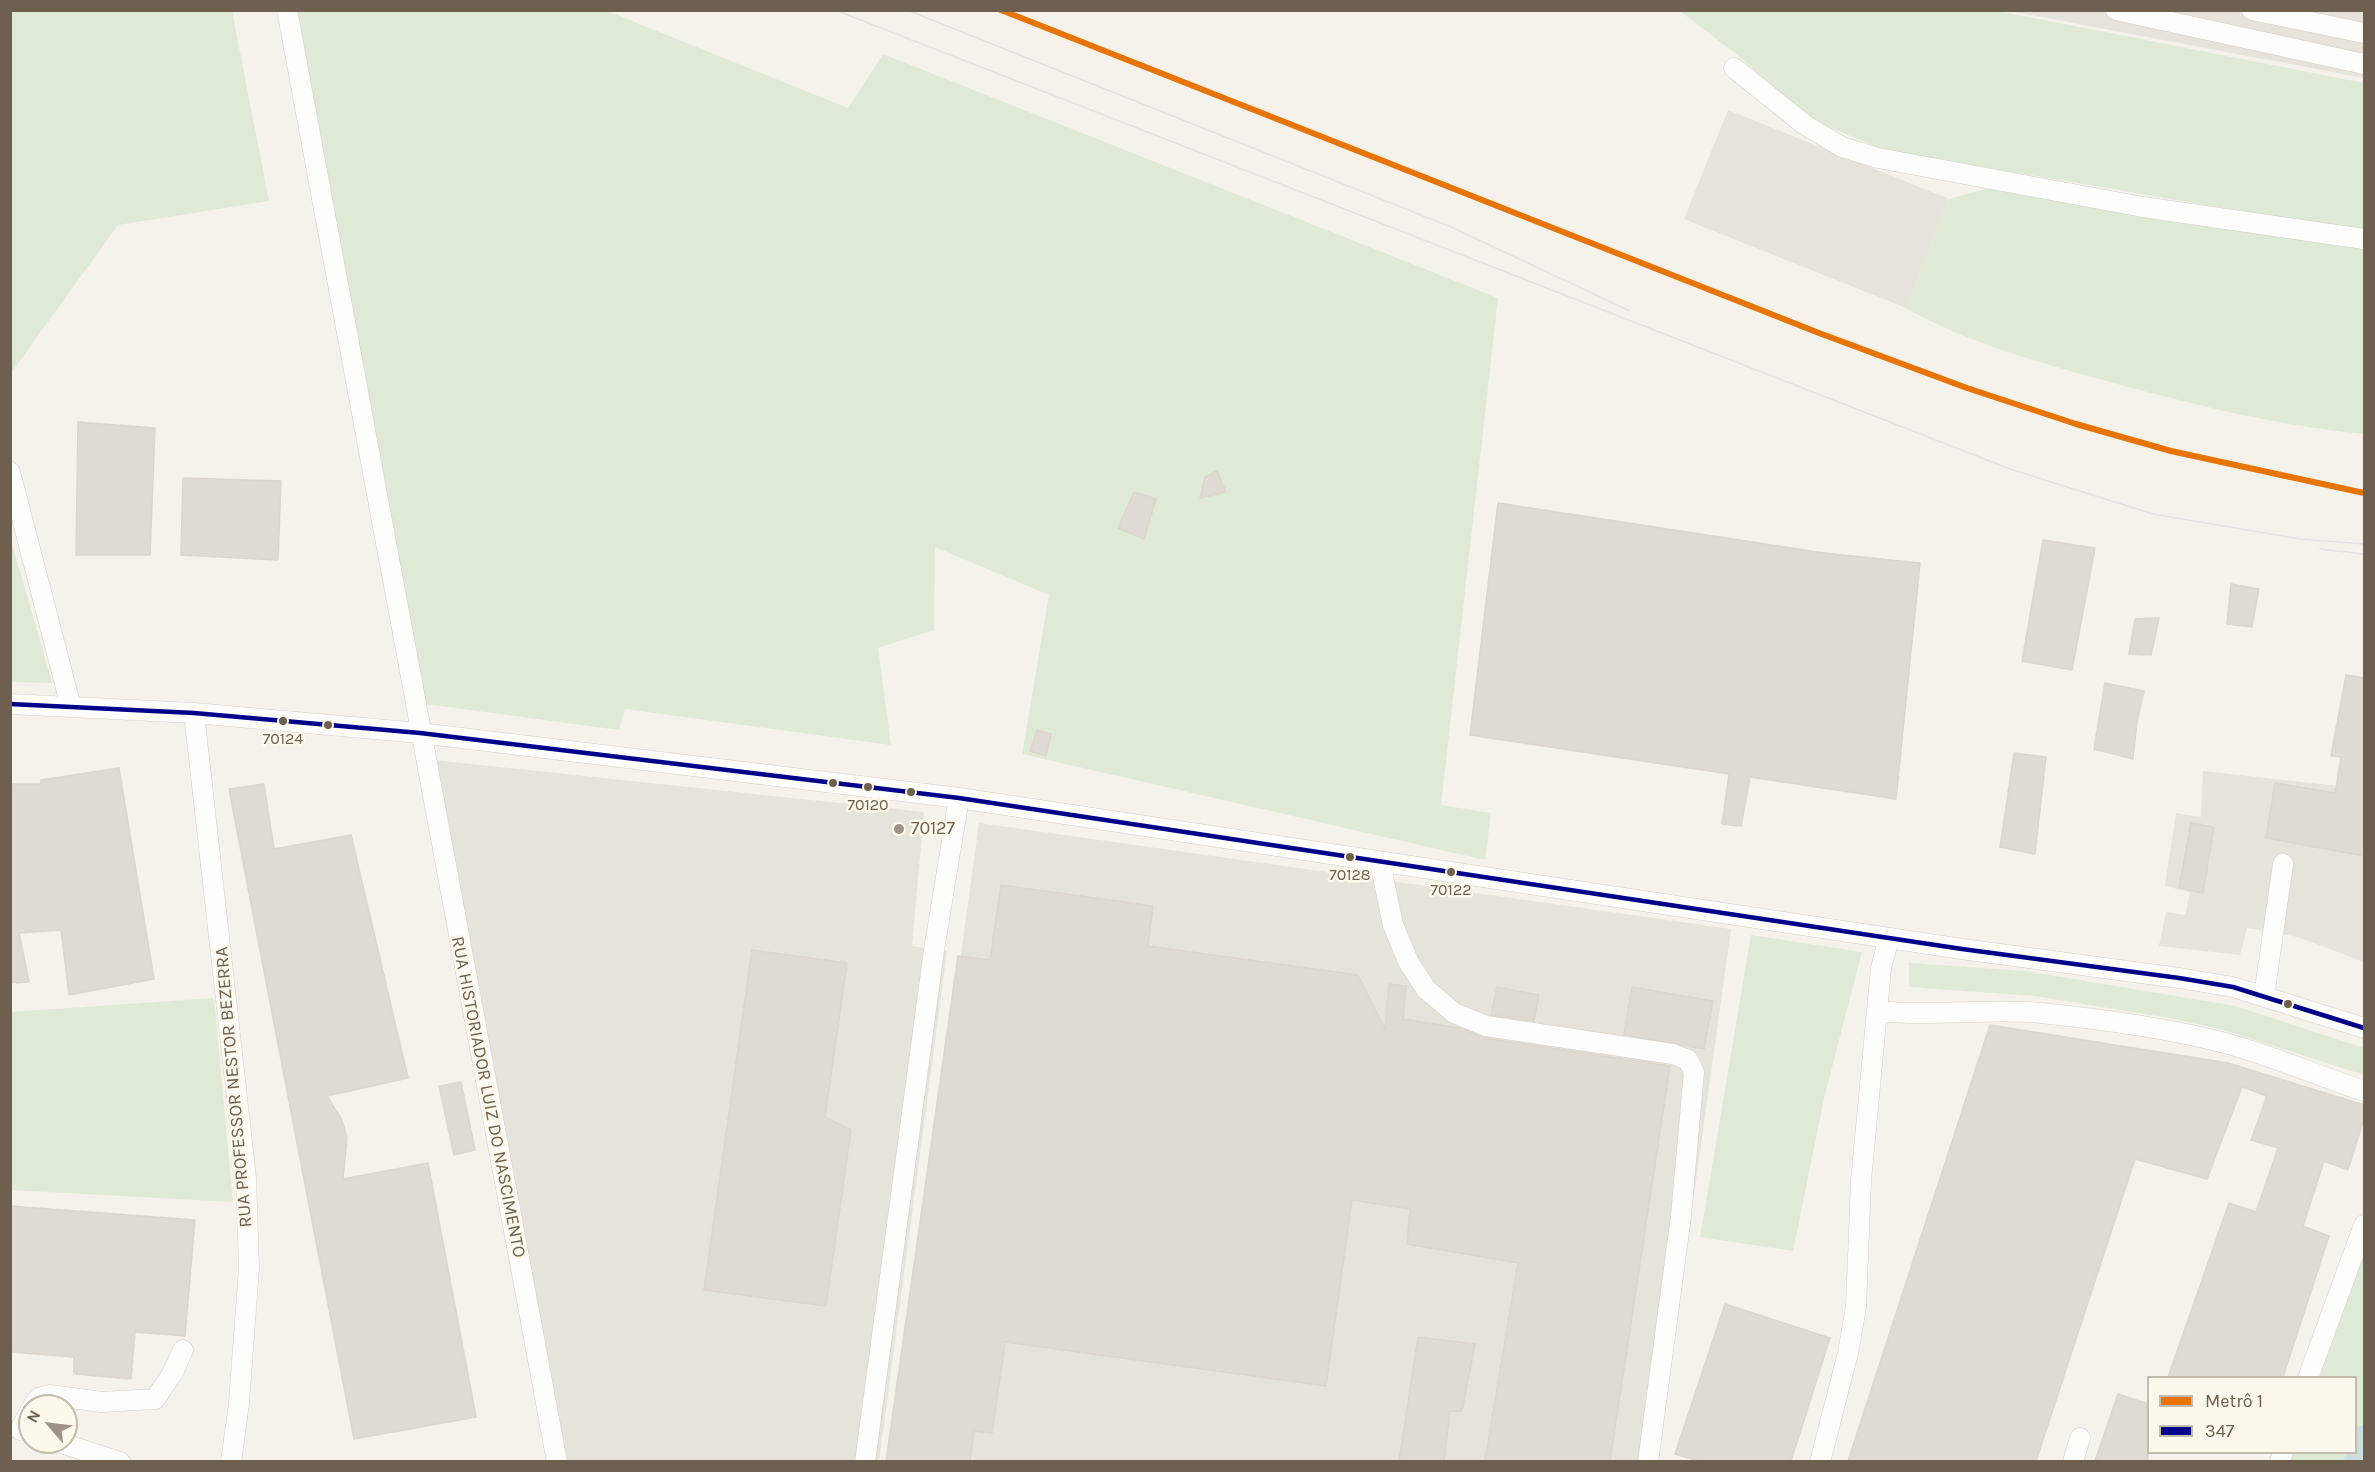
<!DOCTYPE html>
<html>
<head>
<meta charset="utf-8">
<style>
	body { margin:0 }
	#map { position:relative; width:2375px; height:1472px; overflow:hidden; background:#f4f2ea; font-family:Karla,sans-serif }
	canvas { display:block }
	.frame { position:absolute; inset:0; border:12px solid #6e5f4e; pointer-events:none }
	.legend { position:absolute; left:2147px; top:1376px; width:210px; height:78px; box-sizing:border-box; background:#fcf8eb; border:2px solid #c3bbac; margin:0; padding:8px 10px; list-style:none; font-size:18px; color:#6e5f4e }
	.legend li { display:flex; align-items:center; gap:12px; height:30px }
	.legend b { width:30px; border:2px solid #c3bbac }
	.north { position:absolute; left:18px; top:1394px; width:60px; height:60px; box-sizing:border-box; background:#fcf8eb; border:2px solid #c3bbac; border-radius:50%; rotate:298deg; font-size:16px; font-weight:700; line-height:24px; text-align:center; color:#6e5f4e }
	.north::after { content:''; display:block; margin:auto; width:21px; height:27px; background:#9d9285; clip-path:polygon(50% 0,100% 100%,50% 72%,0 100%) }
</style>
</head>
<body>
<div id="map">
<canvas width="2375" height="1472"></canvas>
<div class="frame"></div>
<ul class="legend">
<li><b style="height:8px;background:#e77405"></b>Metrô 1</li>
<li><b style="height:8px;background:#00008b"></b>347</li>
</ul>
<div class="north">N</div>
</div>
<script>
const ctx = document.querySelector('canvas').getContext('2d');
ctx.lineJoin = 'round';
function fillPath(path, color) { ctx.fillStyle = color; ctx.fill(path, 'evenodd'); }
function stroke(path, color, width, dash) { ctx.strokeStyle = color; ctx.lineWidth = width; ctx.lineCap = dash ? 'butt' : 'round'; ctx.setLineDash(dash || []); ctx.stroke(path); }
function drawText(font, color, halo, rows, align = 'center') {
  ctx.font = font + ' Karla,sans-serif'; ctx.lineWidth = 5; ctx.setLineDash([]); ctx.textBaseline = 'middle'; ctx.strokeStyle = halo; ctx.fillStyle = color; for (const [text, x, y, turn = 0] of rows) {
    ctx.save(); ctx.translate(x, y); ctx.rotate((+turn || 0) * Math.PI / 180); ctx.textAlign = isNaN(turn) ? turn : align; if (halo) ctx.strokeText(text, 0, 0); ctx.fillText(text, 0, 0); ctx.restore();
  }
}
const industrial = new Path2D(`
	M2010 11H2364V78Z
	M1728 110 1949 199 1906 308 1684 219Z
	M424 759 924 812 912 946 947 951 879 1461H564Z
	M2203 771 2364 789V962L2298 937 2247 928 2240 955 2159 946 2166 912 2185 915 2190 892 2165 886 2176 813 2201 817Z
	M979 823 1731 929 1657 1461 891 1462Z`);
const green = new Path2D(`
	M11 10 232 11 269 201 118 225 11 373Z
	M279 11H607L848 108 883 54 1498 298 1441 805 1491 813 1485 860 1022 754 1049 595 935 547 934 630 878 648 891 745 625 709 619 730 425 704Z
	M1680 11H1998L2364 83V232L1884 150 1810 119 1741 58Z
	M1992 187 2171 222 2364 247V434C2277 426 2191 404 2106 381 2038 362 1967 343 1906 308L1949 199Z
	M11 540 52 682V683L11 682Z
	M1751 935 1862 952 1825 1094 1793 1251 1700 1237Z
	M1909 963 2025 971 2235 1006 2364 1048V1075L2224 1030 2169 1018 2035 996 1909 987Z
	M214 998 233 1202 11 1190V1012Z
	M2364 1242V1461L2289 1462 2292 1453 2356 1452V1378L2318 1377Z`);
const river = new Path2D(`
	M2361 1462 2364 1442`);
const building = new Path2D(`
	M78 422 155 428 150 555H76Z
	M1217 471 1226 492 1200 498 1205 477Z
	M183 478 281 481 278 560 181 555Z
	M1134 492 1156 499 1144 539 1118 528Z
	M1498 503 1824 553 1920 563 1896 799 1750 777 1741 826 1722 824 1729 774 1470 735Z
	M2043 540 2095 548 2072 670 2022 661Z
	M2231 584 2259 589 2252 627 2227 624Z
	M2159 618 2151 655 2129 654 2135 619Z
	M2346 675 2364 678V856L2266 838 2275 783 2335 793 2341 757 2331 756Z
	M2105 683 2144 691 2137 722 2133 759 2094 749Z
	M1037 730 1051 734 1046 756 1030 751Z
	M2014 753 2046 757 2035 854 2000 847Z
	M119 768 154 979 69 995 61 930 19 933 29 982 10 983V784H41V780Z
	M264 784 274 849 351 835 408 1078 327 1096 342 1120 347 1138 343 1179 428 1163 476 1417 354 1439 229 789Z
	M2191 823 2214 827 2203 893 2179 888Z
	M1001 885 1153 906 1148 946 1358 975 1385 1029 1389 984 1406 986 1403 1019 1460 1028 1484 1038 1670 1066 1610 1461H1485L1518 1263 1407 1244 1410 1209 1352 1200 1326 1386 1005 1342 992 1433 974 1431 970 1461H886L958 956 990 960Z
	M752 950 847 963 825 1117 851 1130 826 1306 704 1290Z
	M1497 987 1539 995 1534 1021 1491 1015Z
	M1632 987 1713 1001 1704 1049 1624 1035Z
	M1990 1025 2228 1063 2364 1105V1119L2348 1170 2324 1161 2303 1226 2329 1236 2283 1377H2168L2229 1203 2256 1212 2278 1148 2251 1140 2267 1096 2242 1087 2207 1179 2135 1159 2036 1461H1848Z
	M461 1082 475 1150 454 1155 439 1086Z
	M10 1206 195 1220 185 1336 135 1332 131 1379 74 1374V1357L10 1352Z
	M1725 1304 1830 1338 1791 1461H1698L1675 1454Z
	M1418 1337 1475 1344 1462 1411H1450L1444 1461H1399Z
	M2118 1394 2148 1404V1461H2095Z`);
const minor = new Path2D(`
	M287 10 557 1462
	M2116 10 2364 64
	M2252 10 2364 33
	M1734 68 1805 125 1842 147 1878 158 2143 207 2364 239
	M10 472 71 707
	M10 704 194 713 420 733 959 798 1962 949 2179 978 2233 987 2364 1028
	M194 713 246 1178 249 1268 239 1403 231 1462
	M1380 862 1393 925 1409 963 1426 989 1454 1013 1486 1026 1673 1054 1688 1060 1694 1072 1681 1216 1648 1462
	M2264 996 2283 864
	M1877 1011 1881 968 1889 938
	M2308 1378 2364 1225
	M33 1406 39 1398 50 1395 101 1402 155 1399 172 1374 183 1350
	M20 1430 30 1411
	M58 1442 120 1462
	M865 1462 934 950 959 798
	M1820 1462 1848 1353 1856 1307 1861 1181 1877 1011C1932 1017 1986 1008 2041 1013 2099 1019 2161 1027 2217 1041 2267 1053 2315 1075 2364 1091
	M2073 1462 2080 1438
	M2280 1462 2283 1452`);
const tram = new Path2D(`
	M835 10 2010 469 2153 514 2300 539 2364 544
	M907 10 1451 227 1630 311
	M2320 549 2364 554`);
const bus1 = new Path2D(`
	M10 704 194 713 420 733 959 798 1962 949 2179 978 2233 987 2364 1028`);
const metro1 = new Path2D(`
	M1001 10 1819 333 1967 388 2076 424 2171 451 2364 493`);
const markers = [
	[283,721,5,"#6e5f4e"],
	[328,725,5,"#6e5f4e"],
	[833,783,5,"#6e5f4e"],
	[868,787,5,"#6e5f4e"],
	[911,792,5,"#6e5f4e"],
	[899,829,6,"#9d9285"],
	[1350,857,5,"#6e5f4e"],
	[1451,872,5,"#6e5f4e"],
	[2288,1004,5,"#6e5f4e"]
];
const busNames = [
	["70124",283,739],
	["70120",868,805],
	["70128",1350,875],
	["70122",1451,890]
];
const poiNames = [
	["70127",911,829]
];
const streetNames = [
	["RUA PROFESSOR NESTOR BEZERRA",234,1087,-95],
	["RUA HISTORIADOR LUIZ DO NASCIMENTO",488,1097,79]
];
fillPath(industrial, '#e6e3db');
fillPath(green, '#dfead6');
stroke(river, '#cddee3', 34);
fillPath(building, '#dfdad2');
stroke(building, '#dcd6cd', 1.5);
stroke(minor, '#d3cfc8', 21);
stroke(minor, '#fdfdfc', 20);
stroke(tram, '#e4e2e3', 1.5);
stroke(bus1, '#00008b', 4.5);
stroke(metro1, '#e77405', 6);
for (const [x, y, r, color] of markers) { const dot = new Path2D(); dot.arc(x, y, r, 0, 2 * Math.PI); ctx.fillStyle = color; ctx.fill(dot); stroke(dot, '#fcf8eb', 2); }
drawText('16px', '#6e5f4e', '#fcf8eb', busNames);
drawText('18px', '#6e5f4e', '#fcf8eb', poiNames, 'left');
drawText('18px', '#6e5f4e', '#fcf8eb', streetNames);
</script>
</body>
</html>
